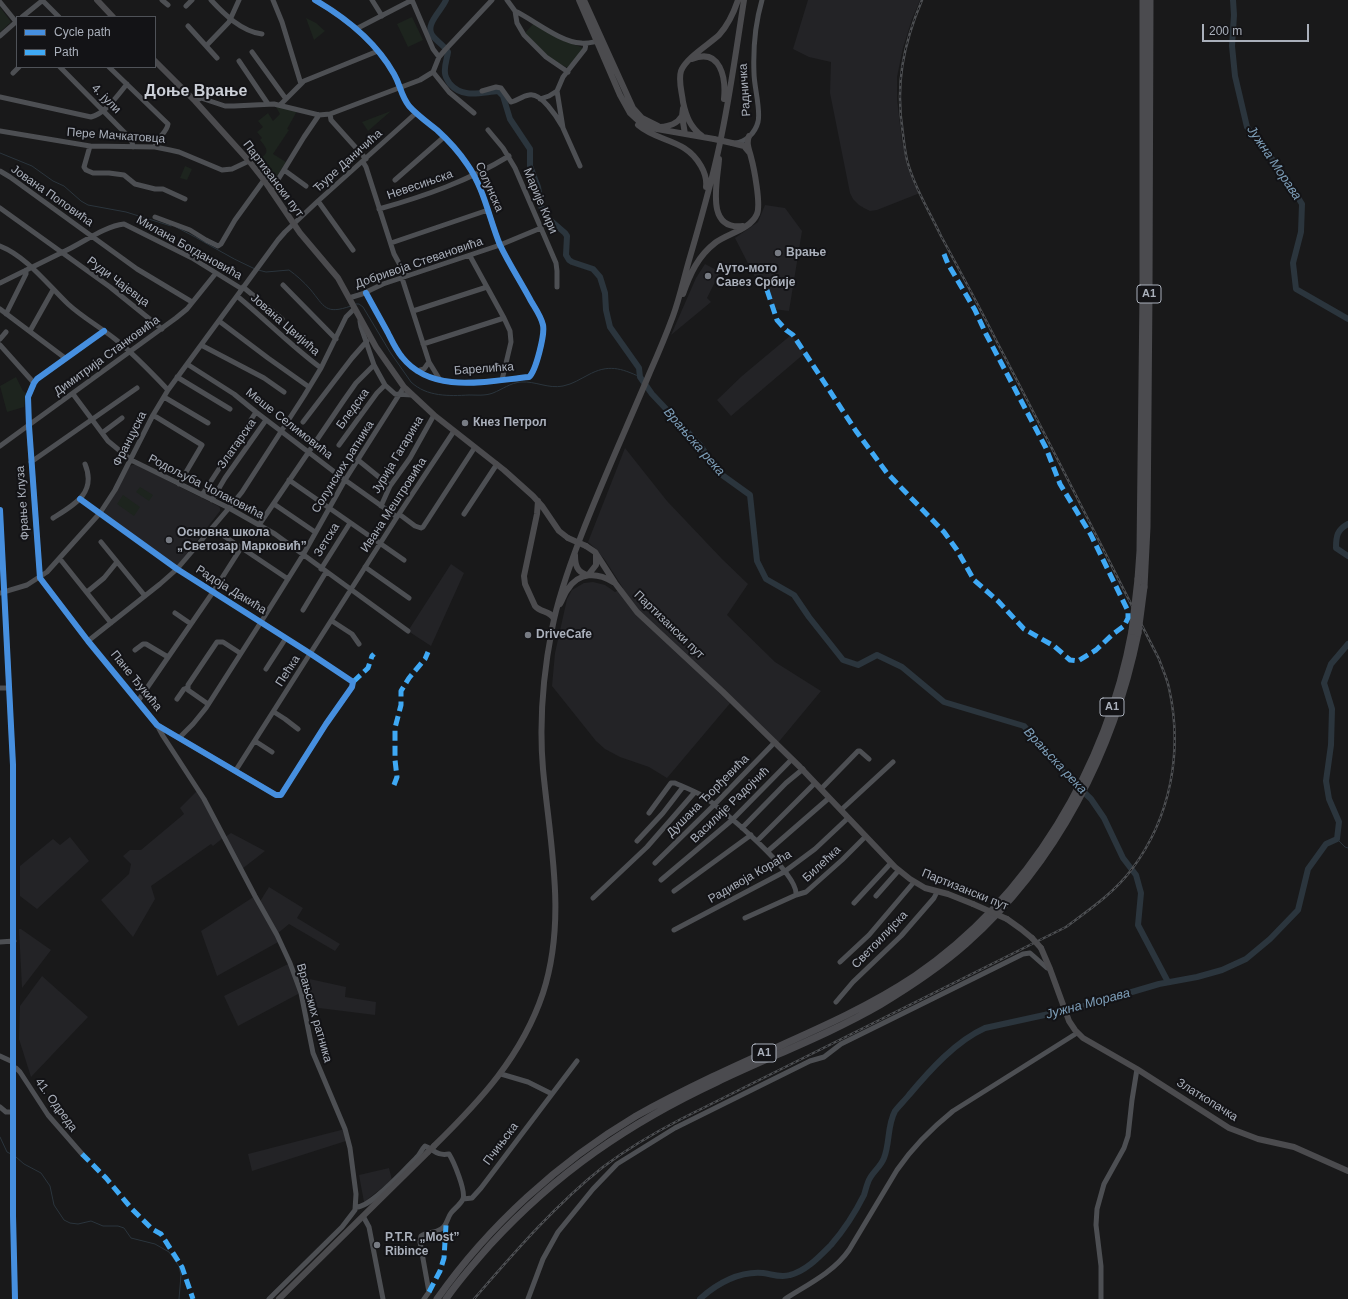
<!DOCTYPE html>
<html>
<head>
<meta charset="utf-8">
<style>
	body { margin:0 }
	#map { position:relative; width:1348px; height:1299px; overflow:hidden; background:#19191a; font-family:Helvetica,sans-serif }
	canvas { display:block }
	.legend { position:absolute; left:16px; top:16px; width:140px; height:52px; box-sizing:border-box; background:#131316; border:1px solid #4f5258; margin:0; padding:5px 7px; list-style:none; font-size:12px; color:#aab0bb }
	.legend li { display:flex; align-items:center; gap:8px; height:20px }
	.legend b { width:20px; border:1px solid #4f5258 }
	.scale { position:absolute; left:1202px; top:24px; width:107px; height:18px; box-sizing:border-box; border:2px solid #aab0bb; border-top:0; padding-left:5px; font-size:12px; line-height:14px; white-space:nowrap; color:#aab0bb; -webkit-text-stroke:3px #131316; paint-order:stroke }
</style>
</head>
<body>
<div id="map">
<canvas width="1348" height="1299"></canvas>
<ul class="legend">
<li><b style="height:5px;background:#468fdf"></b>Cycle path</li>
<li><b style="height:5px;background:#3fa9f5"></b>Path</li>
</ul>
<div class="scale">200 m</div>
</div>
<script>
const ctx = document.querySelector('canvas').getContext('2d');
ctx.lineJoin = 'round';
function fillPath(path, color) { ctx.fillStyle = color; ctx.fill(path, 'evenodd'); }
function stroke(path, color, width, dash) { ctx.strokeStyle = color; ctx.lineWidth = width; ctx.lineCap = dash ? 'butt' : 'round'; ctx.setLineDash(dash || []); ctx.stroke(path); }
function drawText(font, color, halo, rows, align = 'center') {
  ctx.font = font + ' Helvetica,sans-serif'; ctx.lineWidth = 4; ctx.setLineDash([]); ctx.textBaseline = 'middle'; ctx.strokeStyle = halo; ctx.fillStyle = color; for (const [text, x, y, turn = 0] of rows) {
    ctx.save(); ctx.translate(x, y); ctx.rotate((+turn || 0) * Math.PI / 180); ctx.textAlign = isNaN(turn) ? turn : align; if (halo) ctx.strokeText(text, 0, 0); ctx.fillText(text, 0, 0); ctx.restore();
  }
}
const built = new Path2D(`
	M808 0H920L912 19 903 48 897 77V99L902 142 909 169 920 193 877 210 870 211 864 208 859 205 853 199 850 193 830 93 831 62 809 57 793 49Z
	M765 205 785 208 802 231 789 311 773 309 767 290 757 281 735 238 758 222Z
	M705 264 720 272 707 298 711 302 671 335 696 278Z
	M791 335 805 353 731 416 717 400 742 376Z
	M625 448 667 501 722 559 748 584 727 615 775 662 821 691 777 744 732 701 667 778 649 767 620 757 605 749 596 741 552 686 555 653 567 599 572 590 584 583 593 582 605 585 615 592 623 588 605 560 596 549 588 542Z
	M132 465H136L218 506 220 508V511L177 566 103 514 129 467Z
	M451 564 464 573 431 646 408 631Z
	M199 789 225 837 231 833 265 851 242 869 224 837 213 846 211 844 151 886 155 899 133 937 101 900 129 874 131 864 123 856 130 850H141L184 814 180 808Z
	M70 837 89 861 37 909 20 896V866L53 839 60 845Z
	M269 887 303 908 297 918 340 944 335 951 289 924 277 934 280 941 217 976 201 931 255 896 259 903Z
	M19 929H21L51 950 22 988Z
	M290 963 296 976 346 987 345 997 376 1002 375 1015 303 1006 300 993 238 1026 224 996Z
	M42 976 88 1017 31 1077 19 1039 20 1006Z
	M345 1129 349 1140 252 1171 248 1154Z
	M389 1168 392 1180 364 1202 359 1175Z`);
const green = new Path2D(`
	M0 7 11 22 0 32Z
	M412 17 423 40 408 47 397 24Z
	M306 18 316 23 325 31 314 40Z
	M534 23 561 40 581 47 583 49 568 68 551 59 525 33Z
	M275 105 297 111 287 129 289 130 273 154 286 162 272 184 255 163C267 153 271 153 260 140L262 138 257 132 263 127 258 121 268 113 273 121 280 114Z
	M391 111 368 131 362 122Z
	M185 166 192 169 187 180 180 178Z
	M16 377 23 391 26 393 24 407 7 412 0 386Z
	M140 487 153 495 149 501 136 492Z
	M123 495 140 507 134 516 117 504Z`);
const stream = new Path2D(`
	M0 153 32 166 53 181 64 186 81 201 88 205 126 212 171 226
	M176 227C203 240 227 257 255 269
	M258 270 266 272 289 270C296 275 304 282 310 289 325 307 325 315 351 306
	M356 304H359L363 307 390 352 411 382C427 397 449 396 469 395 477 395 485 396 493 393 503 389 510 383 521 382 536 381 548 389 563 386 573 384 580 379 588 375 608 364 621 368 640 377
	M1337 839 1345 847 1348 848
	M0 1137 7 1152 11 1154
	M16 1157 24 1164 41 1173 50 1186 54 1205 64 1220 70 1223 78 1224 91 1221 103 1226H118L124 1228 131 1238 155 1244 169 1252 179 1266 181 1275 179 1299`);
const river = new Path2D(`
	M446 0C442 10 425 24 432 35 437 42 444 45 448 52 447 59 444 66 445 73 445 77 448 81 450 84 463 99 482 92 498 91L503 96 510 119 530 149V166L538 187 542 210 550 220 565 233 567 236 566 255 569 260 572 262 593 269 600 277 605 293 606 310 610 327 639 368 640 377 652 394 700 445 718 472 750 495 757 561 766 579 794 595 809 617 843 660 858 665 877 655 902 667 944 702 1024 726 1065 774 1091 799 1104 818 1123 858 1136 875 1141 893 1138 925 1168 982
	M1233 0 1234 15 1232 46 1235 76 1247 127 1280 169 1302 204 1301 232 1293 263 1296 289 1348 319
	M1348 524C1337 530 1336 536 1336 548L1348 556
	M700 1299C717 1283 740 1271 763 1273 772 1274 780 1278 790 1275 806 1271 819 1257 831 1245 844 1230 855 1213 864 1195 866 1189 867 1183 870 1178 874 1171 881 1166 884 1158 890 1143 887 1126 895 1111 899 1106 905 1100 909 1095 930 1070 956 1041 985 1028L1081 1007 1159 984 1197 977 1222 970 1246 959 1270 939 1298 910 1308 869 1326 844 1337 839 1339 822 1329 799 1326 781 1331 745 1332 709 1324 683 1331 664 1348 644`);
const minor = new Path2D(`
	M42 0 59 17
	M162 0 168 5
	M211 0C224 14 241 31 262 34
	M273 0 282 22 301 84
	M315 0C346 18 376 42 394 74 401 86 400 94 409 106 417 115 427 122 437 130 448 140 459 152 467 164 484 188 489 218 500 245 509 264 521 282 531 301 535 308 541 316 543 325 545 334 536 371 529 377 488 381 432 395 402 357 396 350 392 341 388 333 381 320 373 306 366 293
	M372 0 382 16
	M412 0 433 49 439 57
	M507 0 515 11 517 23 524 35 546 57 568 72
	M0 2 17 23
	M186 6 192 0
	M515 11C534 20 560 42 581 43 587 44 593 42 599 41
	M22 17 43 0
	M188 26 217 58
	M356 29 412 0
	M0 36 17 21
	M206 46 229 22 239 0
	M252 52 286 99
	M239 61 268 104
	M60 67 127 135 132 142 133 147
	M109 67 168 124C167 133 156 138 155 147
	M433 72 449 92 474 113
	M13 73 19 67
	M482 91 496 87 501 88 511 102C517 101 522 96 529 95 541 92 557 117 562 126
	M0 97 91 117C106 113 117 96 127 84
	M540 99 549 96 557 91
	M195 101 201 98 225 106H234L274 104 319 115 330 114 420 80 433 72 439 57 445 50 492 0
	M281 104 304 81 378 51
	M330 114 331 120 366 159
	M488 130 503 148 515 168 556 263 557 271V287
	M0 131 90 146 155 147 170 150 179 152 222 170 232 169 249 161
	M735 143C746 142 755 133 758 122 761 109 754 87 754 73 753 48 755 24 762 0
	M90 146 84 167 86 170 93 173H109L124 175 135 184 155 189H163L185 199
	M363 162 366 167 394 254 406 276
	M580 166 563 128 557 91 563 77 585 49 586 44
	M284 170 306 186
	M0 171 10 177 137 269 192 302
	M395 180 444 137
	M271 191 304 137 319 115
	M318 201 353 250
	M0 208 110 287 162 329
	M379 209C425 196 468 181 509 156
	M155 217 190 230 206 240 218 246 221 244 235 220 264 180
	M391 243 488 210
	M0 246C26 256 48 285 68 304 82 317 100 327 115 339 134 354 151 372 168 390
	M470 256 504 318 510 331 511 342 502 380
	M402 278 429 362 440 380
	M0 283C22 272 45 261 67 250 84 242 105 226 124 224L192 258 242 289
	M283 285 336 339
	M243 287 282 319
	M237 296C265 319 291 346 321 368
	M349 298 362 294 383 284 500 245 541 228
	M0 309 65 358
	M413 311 487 287
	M6 314 26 274V270
	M219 321 268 358 309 387
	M360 321 361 327 374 365 385 385 395 394 412 395
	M30 331 53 290
	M0 339 6 332
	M423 344 504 318
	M0 345 34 383
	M201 345 264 378 284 392
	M187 364 234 394 256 412 345 480 397 517
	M417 371 424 369 429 362
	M177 377 230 409
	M73 394 108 441 131 460 229 508 275 534 408 631
	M164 397 208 423
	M153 415 202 445 179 484
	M303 422 352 358 367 341
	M102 433 122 418
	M339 445 377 393 385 385
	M0 446 176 318 187 309 216 273
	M358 460 390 486
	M31 462 137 388
	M289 480 404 560
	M202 495 256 412
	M80 499 177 569 311 654 353 682 352 687 326 724 281 795H276L157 725 88 641 40 578 29 426 28 397 34 383 37 379 104 331
	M212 500 225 478 266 420
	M274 504 315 532
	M381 506 390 486 410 458 434 415
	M0 510 13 765V1216L15 1299
	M399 514 415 526 421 528 423 527 475 447
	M464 514 497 464
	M53 518C74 505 97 493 85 464
	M259 525 344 400 356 383 374 365
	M212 528 288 579
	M101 542 145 596
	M60 559 111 623
	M365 567 409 598
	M321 569 350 523
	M87 592 104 578 117 562
	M0 593 27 585 47 572 100 513 115 490 153 415 168 390 278 240 285 232 318 201 416 113
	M303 610 326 572
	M175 613 191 624
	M332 621 352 634 359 644
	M88 641 160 584 177 569 229 508 242 492 304 396 321 368 346 317 354 309
	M135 650 143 644H146L168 657
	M266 669 286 638
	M0 688H9
	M177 699 184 689 187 688
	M138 701 213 592 241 548
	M208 704 188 690V685L217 642H223L240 653
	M274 712 285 719 298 729
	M157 725 163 736 204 799 255 896 277 935 290 963 301 993 313 1053 345 1129 350 1148 356 1194 355 1210 342 1227 269 1299
	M180 737 193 724 206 708 261 622 303 555 345 480 404 387
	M255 741 272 752
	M236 770 397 517 454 431
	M821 789 858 751H860L869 759
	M841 810 893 762
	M649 813 671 783H675C684 787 694 791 703 796 722 809 799 873 796 895
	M742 828 786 783 803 769
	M637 841 663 813 683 787
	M757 841 815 783
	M768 851 829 798
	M655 863 714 805 775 742
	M661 880 732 820 792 759
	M674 891 751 835
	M876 896 899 870
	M593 898 647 847 695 792
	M854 903 891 863
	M745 918 796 895 806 892 842 860 865 837
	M674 930 784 872 815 849 848 818
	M0 942 14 941
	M840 962 869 935 914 882
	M836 1002 853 982 901 936 934 898 937 892
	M0 1056 13 1062
	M13 1068H16L20 1072 48 1115 82 1154
	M501 1074 528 1082 552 1094
	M0 1107 6 1112H13
	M463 1199 472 1198 481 1188 577 1061
	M356 1207C371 1208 407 1167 418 1156 421 1152 422 1149 425 1146 435 1150 436 1156 449 1154 454 1162 466 1191 463 1199 461 1204 454 1209 451 1213 447 1218 447 1226 441 1229 435 1233 427 1232 421 1236L420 1242 429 1292 424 1299
	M363 1216 369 1227 383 1299
	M528 1299 543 1259 558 1232 593 1189 617 1164 675 1128 810 1061 824 1057 841 1044 1023 954 1030 953 1047 968 1050 969
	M785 1299C807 1285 834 1272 849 1250L897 1170C912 1148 932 1128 953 1111L1077 1033
	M1101 1299V1266L1096 1225 1097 1209 1104 1184 1124 1148 1128 1136 1132 1100 1137 1069`);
const major = new Path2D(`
	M97 0 113 17
	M579 0 620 95 630 113 643 125 657 129 714 139
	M584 0 633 108 642 118 658 126
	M692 59C721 47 726 79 724 99
	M155 61 195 101 249 161 264 180 300 233 338 278 376 347 404 387 434 415 504 470 533 496 542 506 559 531 568 538
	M683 108 682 116 685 134
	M638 125C659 143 685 138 701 166 705 173 707 179 706 187
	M660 127C670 126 677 124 682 116
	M702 136C690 127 686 116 683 102 682 92 678 81 681 71 686 58 708 45 719 35 728 25 734 12 738 0
	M732 143 744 146 749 152
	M719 159C718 180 704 231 743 226
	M683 294C690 274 698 256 715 243 728 233 750 230 757 214 761 204 754 168 751 157 749 149 746 144 749 136
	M538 501 537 514 524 576 525 584 535 606C541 613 550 610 554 619
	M586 546 595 552 615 583 637 612 723 692 800 767 895 867 910 879 925 888 948 894 973 904
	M575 555C575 565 577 572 587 575
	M589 574 596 565V554
	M560 604C563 599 564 594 568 589 579 572 597 572 613 582
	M1007 919 1021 929 1032 938
	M1041 948 1050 969 1069 1021 1075 1030 1083 1038 1137 1069 1229 1128 1258 1139 1294 1147 1348 1171
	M434 1146C480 1101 522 1056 543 993 567 919 550 844 543 769 539 722 543 675 552 629 558 597 569 567 581 536 602 481 627 427 650 372 658 354 666 335 673 316 680 297 684 277 690 257 702 216 714 175 722 133 731 89 737 44 744 0
	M279 1299 428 1152`);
const highway = new Path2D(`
	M1138 579 1140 551 1143 294V0
	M1144 587 1147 527 1149 293 1150 0
	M437 1299C489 1225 559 1162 636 1116 661 1102 687 1089 712 1077 780 1044 852 1018 915 976 1030 897 1107 767 1132 631
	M446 1299C459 1280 475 1262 490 1245 556 1173 629 1123 717 1082 771 1056 828 1035 880 1005 910 987 940 967 966 944 1057 863 1114 751 1138 633`);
const rail = new Path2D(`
	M474 1299C514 1253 555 1205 603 1167 627 1149 654 1133 681 1119L1066 927C1089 910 1114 893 1132 869 1171 817 1183 751 1169 688 1167 678 1162 668 1159 659 1105 553 1052 447 997 342 979 306 960 271 941 236 929 211 914 186 907 160 905 151 904 143 903 134 895 85 903 45 922 0`);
const majorBridge = new Path2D(`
	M714 139 732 143
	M568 538 586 546
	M973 904 1007 919
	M1032 938 1041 948
	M428 1152 434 1146`);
const highwayBridge = new Path2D(`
	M1132 631 1138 579
	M1138 633 1144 587`);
const quiet = new Path2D(`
	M767 290 777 320 786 330 793 335 805 353 856 431 887 473 944 532 957 550 974 580 998 601 1024 629 1054 646 1070 660 1078 661 1096 650 1113 634 1124 626 1128 618V611L1091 535 1060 484 1046 448 986 334 975 310 948 264 944 254
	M353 682 368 668 372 656 374 654
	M394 785 397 777 395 760V728L401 705V691L409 678 425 659 428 652
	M82 1154 106 1178 131 1208 152 1229 161 1234 182 1267 193 1299
	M429 1292 440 1271 444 1258 446 1225`);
const cycleway = new Path2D(`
	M315 0C346 18 376 42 394 74 401 86 400 94 409 106 417 115 427 122 437 130 448 140 459 152 467 164 484 188 489 218 500 245 509 264 521 282 531 301 535 308 541 316 543 325 545 334 536 371 529 377 488 381 432 395 402 357 396 350 392 341 388 333 381 320 373 306 366 293
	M80 499 177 569 311 654 353 682 352 687 326 724 281 795H276L157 725 88 641 40 578 29 426 28 397 34 383 37 379 104 331
	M0 510 13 765V1216L15 1299`);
const markers = [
	[778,253,4,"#777b83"],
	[708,276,4,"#777b83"],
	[465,423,4,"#777b83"],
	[169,540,4,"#777b83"],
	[528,635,4,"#777b83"],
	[377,1245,4,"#777b83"]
];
const shields = [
	[1149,294,24],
	[1112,707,24],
	[764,1053,24]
];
const shieldNames = [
	["A1",1149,294],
	["A1",1112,707],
	["A1",764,1053]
];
const streetNames = [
	["Радничка",745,90,-94],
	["4. јули",106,99,45],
	["Пере Мачкатовца",116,136,4],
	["Ђуре Даничића",348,161,-42],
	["Партизански пут",273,179,53],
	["Невесињска",420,185,-19],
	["Солунска",489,187,66],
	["Јована Поповића",52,196,35],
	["Марије Кири",540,201,67],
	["Милана Богдановића",189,248,29],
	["Добривоја Стевановића",419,263,-19],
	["Руди Чајевца",118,282,37],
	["Јована Цвијића",285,325,41],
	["Димитрија Станковића",107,356,-36],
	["Барелићка",484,369,-4],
	["Бледска",353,409,-54],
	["Меше Селимовића",289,424,38],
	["Француска",130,439,-63],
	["Златарска",237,444,-55],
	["Јурија Гагарина",398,455,-59],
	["Солунских ратника",343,467,-58],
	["Родољуба Чолаковића",206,487,27],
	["Фрање Клуза",23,503,-94],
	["Ивана Мештровића",394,505,-57],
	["Зетска",327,540,-58],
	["Радоја Дакића",231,590,32],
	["Партизански пут",669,625,44],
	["Пећка",288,671,-57],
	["Пане Ђукића",136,681,51],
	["Душана Ђорђевића",708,796,-45],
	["Василије Радојчић",730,805,-44],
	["Билећка",822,864,-43],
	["Радивоја Кораћа",750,877,-30],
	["Партизански пут",965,890,22],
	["Светоилијска",880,940,-46],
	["Врањских ратника",314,1013,74],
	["Златкопачка",1207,1100,32],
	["41. Одреда",56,1105,54],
	["Пчињска",501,1144,-53]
];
const poiNames = [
	["Врање",786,253],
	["Ауто-мото",716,269],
	["Савез Србије",716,283],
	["Кнез Петрол",473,423],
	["Основна школа",177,533],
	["„Светозар Марковић”",177,547],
	["DriveCafe",536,635],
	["P.T.R. „Most”",385,1238],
	["Ribince",385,1252]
];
const waterNames = [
	["Јужна Морава",1274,163,56],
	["Врањска река",694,442,49],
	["Врањска река",1055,761,47],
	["Јужна Морава",1088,1004,-15]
];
const districtNames = [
	["Доње Врање",196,92]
];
fillPath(built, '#232326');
fillPath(green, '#1d241e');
stroke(stream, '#2b353d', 1);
stroke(river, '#2b353d', 6);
stroke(minor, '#4d4f53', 5);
stroke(major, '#4b4b4e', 6);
stroke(highway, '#4b4b4f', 7);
stroke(rail, '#4d4f52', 2.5);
stroke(rail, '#131316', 1, [3]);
stroke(majorBridge, '#4b4b4e', 6);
stroke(highwayBridge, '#4b4b4f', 7);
stroke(quiet, '#3fa9f5', 5, [10, 5]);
stroke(cycleway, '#468fdf', 6);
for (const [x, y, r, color] of markers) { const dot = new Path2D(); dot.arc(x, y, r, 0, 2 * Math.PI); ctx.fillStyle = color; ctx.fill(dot); stroke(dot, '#131316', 1.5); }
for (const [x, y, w] of shields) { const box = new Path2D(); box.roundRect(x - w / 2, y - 9, w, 18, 3); ctx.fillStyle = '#131316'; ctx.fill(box); stroke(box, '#aab0bb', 1); }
drawText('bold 11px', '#aab0bb', null, shieldNames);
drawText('12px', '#aab0bb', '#131316', streetNames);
drawText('bold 12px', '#aab0bb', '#131316', poiNames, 'left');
drawText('italic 13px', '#7e9fb9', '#131316', waterNames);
drawText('bold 16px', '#cbcfd7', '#131316', districtNames);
</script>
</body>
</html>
